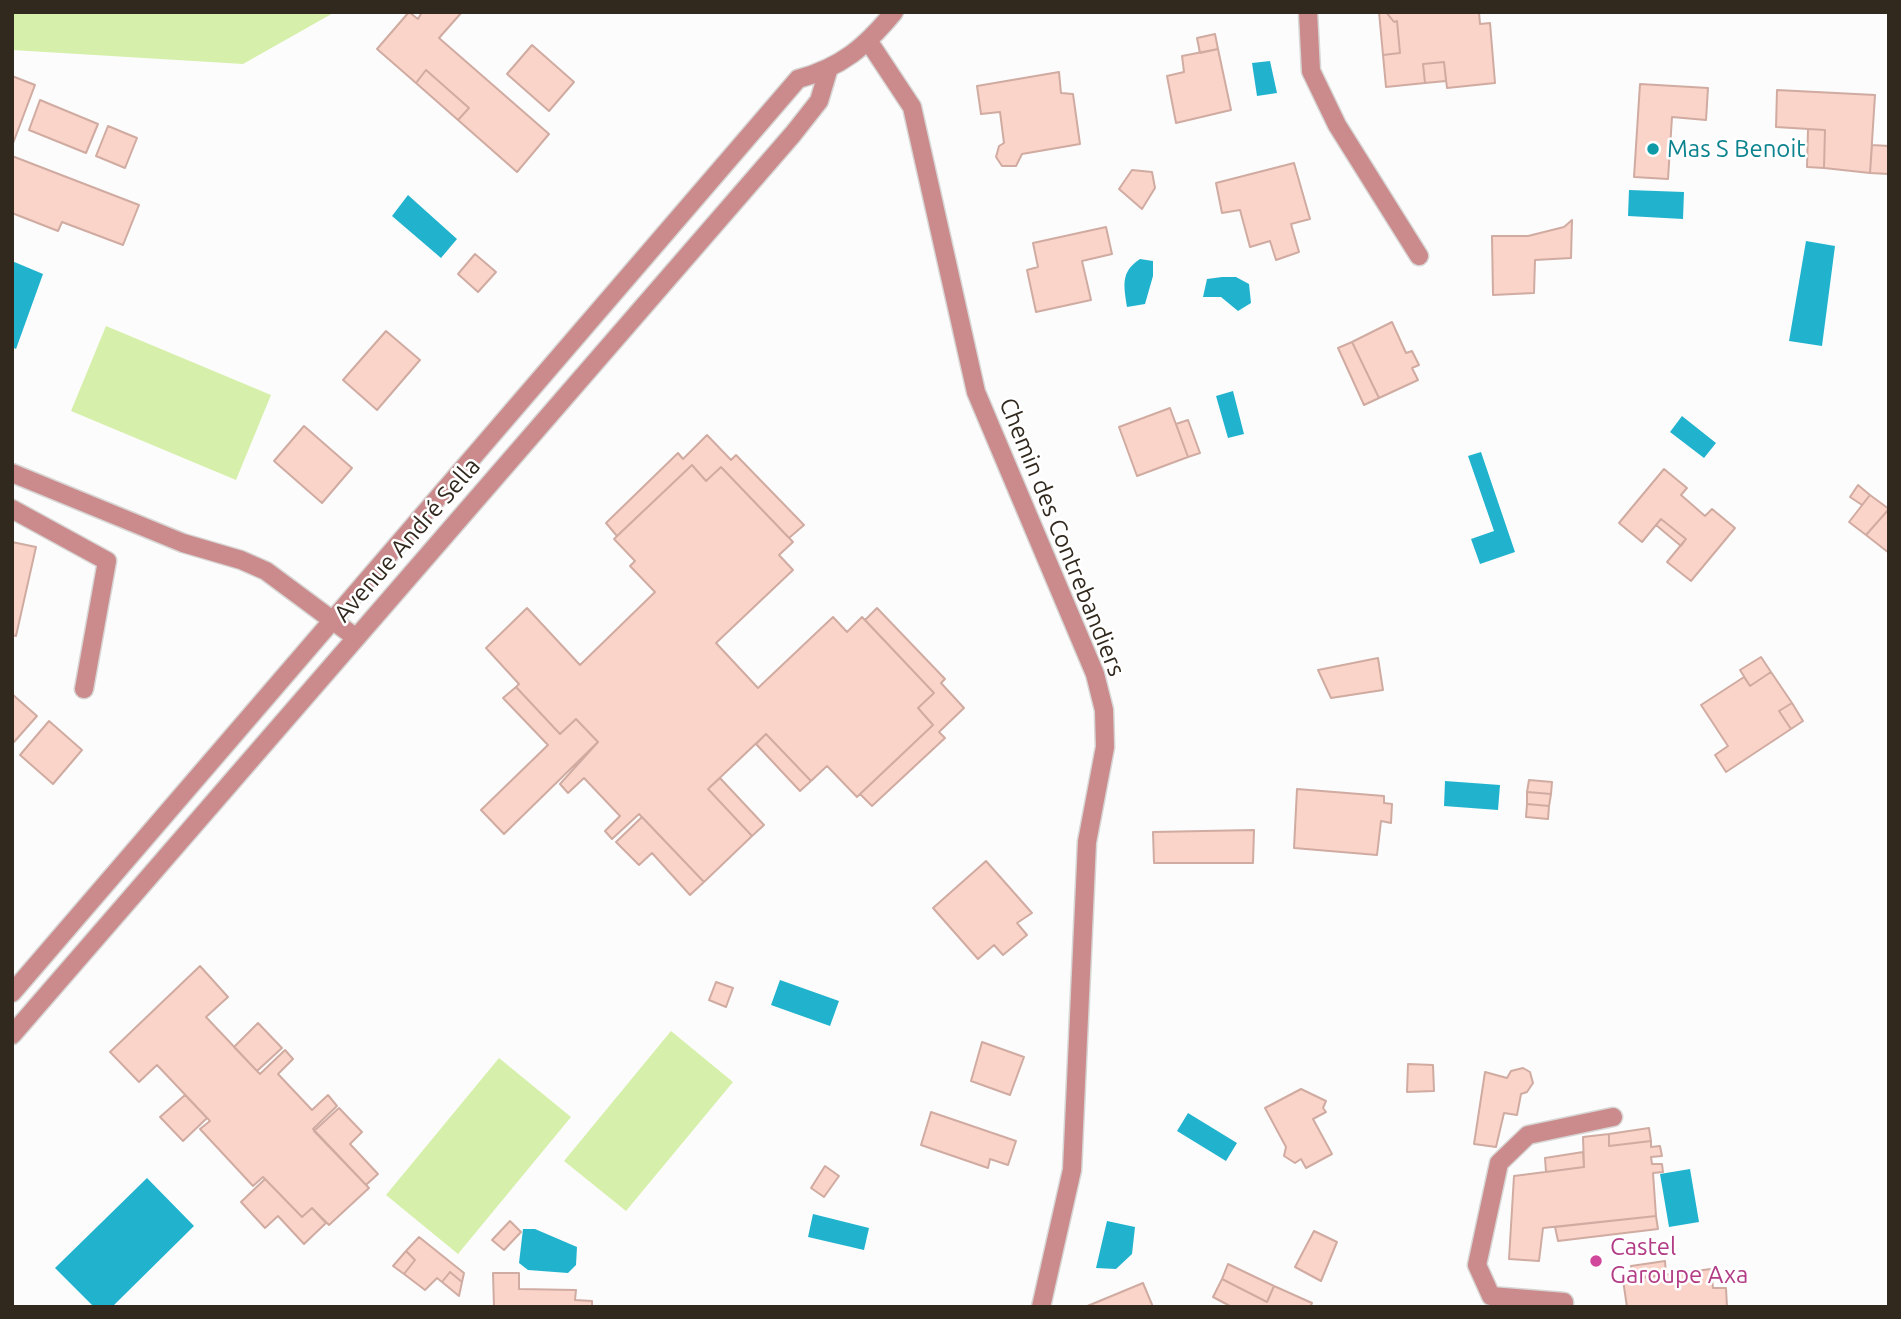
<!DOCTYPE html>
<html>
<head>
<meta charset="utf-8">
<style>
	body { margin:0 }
	#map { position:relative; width:1901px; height:1319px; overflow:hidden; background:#fcfcfc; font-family:Ubuntu,sans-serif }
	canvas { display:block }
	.frame { position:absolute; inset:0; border:14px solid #31281e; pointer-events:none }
</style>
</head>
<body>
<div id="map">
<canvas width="1901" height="1319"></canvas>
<div class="frame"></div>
</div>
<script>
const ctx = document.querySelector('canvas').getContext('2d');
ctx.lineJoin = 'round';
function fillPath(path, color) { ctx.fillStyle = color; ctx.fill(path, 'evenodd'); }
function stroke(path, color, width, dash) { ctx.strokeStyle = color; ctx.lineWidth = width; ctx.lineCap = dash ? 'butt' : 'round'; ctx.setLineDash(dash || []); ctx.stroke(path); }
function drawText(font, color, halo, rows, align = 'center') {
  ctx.font = font + ' Ubuntu,sans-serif'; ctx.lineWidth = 5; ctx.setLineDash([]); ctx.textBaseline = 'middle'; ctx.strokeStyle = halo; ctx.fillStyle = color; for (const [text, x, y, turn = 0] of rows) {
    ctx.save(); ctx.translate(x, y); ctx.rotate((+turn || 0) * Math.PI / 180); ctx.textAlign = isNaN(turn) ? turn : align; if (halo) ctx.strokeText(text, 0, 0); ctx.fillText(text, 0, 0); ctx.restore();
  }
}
const green = new Path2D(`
	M12 12H335L243 64 12 50Z
	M106 326 271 395 236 480 71 411Z
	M671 1031 733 1082 626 1211 564 1161Z
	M499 1058 571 1117 458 1254 386 1195Z`);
const water = new Path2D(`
	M1270 61 1277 93 1257 96 1252 63Z
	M1629 190 1684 192 1683 219 1628 216Z
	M408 195 457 239 441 258 392 216Z
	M1806 241 1835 246 1822 346 1789 341Z
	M1140 259 1153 261V276L1145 304 1127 307C1124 286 1120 272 1140 259Z
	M12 261 43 274 16 349 12 347Z
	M1222 277H1236L1249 284 1251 303 1238 311 1221 297H1203L1207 279Z
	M1233 391 1244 434 1228 438 1216 396Z
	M1682 416 1716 443 1704 458 1670 432Z
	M1481 452 1515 552 1480 564 1471 539 1494 531 1468 456Z
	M1445 781 1500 785 1498 810 1444 806Z
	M780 980 839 1001 830 1026 771 1005Z
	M1188 1113 1237 1143 1226 1161 1177 1131Z
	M1690 1169 1699 1222 1669 1227 1660 1174Z
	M147 1178 194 1226 112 1307H94L55 1268Z
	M813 1214 869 1228 864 1250 808 1237Z
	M1107 1221 1135 1227 1132 1254 1116 1269 1096 1268Z
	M523 1229H535L577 1247 576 1265 568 1273 528 1270 519 1263Z`);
const building = new Path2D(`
	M409 12 418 19 422 12H462L439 38 549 134 517 172 458 120 469 108 426 70 416 83 377 49Z
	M1379 12H1386L1394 22 1397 21 1400 53 1383 55Z
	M1386 12H1479L1480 24 1490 23 1495 83 1447 88 1444 62 1423 64 1425 83 1386 87 1383 55 1400 53 1397 21 1394 22Z
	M1215 34 1218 49 1200 53 1197 38Z
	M532 45 574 82 549 111 507 74Z
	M1218 49 1231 110 1176 123 1167 76 1184 72 1182 56Z
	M1444 62 1446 81 1425 83 1423 64Z
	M426 70 469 108 458 120 416 83Z
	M1059 72 1061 93 1073 94 1080 144 1022 154 1016 166H1002L996 157 999 146 1004 143 1000 112 981 114 977 86Z
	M12 76 35 85 12 146Z
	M1640 84 1708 88 1706 120 1672 117 1668 179 1634 177Z
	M1777 90 1875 95 1870 173 1824 168 1825 130 1776 127Z
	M40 100 98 124 86 153 29 130Z
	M108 126 137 138 125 168 96 156Z
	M1808 129 1825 130 1824 168 1807 167Z
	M1872 145 1889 146V174L1870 173Z
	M12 156 139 205 123 245 62 222 58 231 12 213Z
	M1294 163 1310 219 1291 224 1299 252 1276 260 1270 241 1250 247 1240 210 1222 213 1216 183Z
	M1132 170 1152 172 1155 188 1142 209 1119 189Z
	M1572 220 1571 258 1535 260 1534 293 1493 295 1492 236H1528L1564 227Z
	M1106 227 1112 254 1082 261 1091 300 1036 312 1027 270 1038 267 1033 243Z
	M475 254 496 272 478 292 458 274Z
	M1392 322 1406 353 1412 351 1419 365 1412 368 1418 380 1379 398 1352 342Z
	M386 331 420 360 377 410 343 380Z
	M1352 342 1379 398 1364 405 1338 348Z
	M1170 408 1188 457 1137 476 1119 427Z
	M1188 420 1200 453 1188 457 1176 424Z
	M304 426 352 468 322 503 274 461Z
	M707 435 731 460 736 455 804 525 789 538 721 467 706 481 692 465 617 536 606 523 678 453 683 459Z
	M692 465 706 481 721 467 793 542 779 555 793 570 716 643 758 688 833 617 847 632 862 617 934 693 918 708 933 725 857 797 827 766 811 781 766 734 708 789 752 836 704 882 639 814 612 839 605 831 620 816 584 778 568 793 560 784 598 742 576 719 560 734 516 687 519 684 486 648 527 608 580 665 655 592 630 566 635 561 614 539Z
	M1664 469 1687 488 1681 495 1705 516 1712 509 1735 528 1691 581 1667 562 1686 539 1661 519 1642 542 1619 523Z
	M1858 485 1870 495 1862 505 1850 497Z
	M1870 495 1889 509 1866 535 1849 522Z
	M1889 509V553L1866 535Z
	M1661 519 1686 539 1681 546 1656 525Z
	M12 542 36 547 16 636 12 635Z
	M877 608 945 679 941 683 964 708 939 732 945 738 872 806 860 794 933 725 918 708 934 693 865 620Z
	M1761 657 1771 672 1750 686 1740 670Z
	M1378 658 1383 690 1331 698 1318 670Z
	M1771 672 1792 703 1779 711 1791 729 1726 772 1715 755 1728 746 1701 705 1744 677 1750 686Z
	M516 687 560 734 576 719 598 742 504 834 481 810 548 745 503 698Z
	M12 694 37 716 14 742 12 740Z
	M1792 703 1803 721 1791 729 1779 711Z
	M49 721 82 750 53 784 20 755Z
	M766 734 811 781 800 791 756 744Z
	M720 778 764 825 752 836 708 789Z
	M1529 780 1552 782 1551 794 1527 792Z
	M1297 789 1384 796V803L1392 804 1391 823 1381 821 1377 855 1294 848Z
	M1527 792 1551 794 1549 806 1527 804Z
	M1527 804 1549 806 1548 819 1526 817Z
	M642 817 704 882 690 895 652 853 639 865 616 842Z
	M1254 830 1253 863H1154L1153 832Z
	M986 861 1032 913 1017 923 1027 935 1003 955 994 945 978 959 933 908Z
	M200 966 228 997 206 1017 257 1071 260 1074 285 1050 293 1059 278 1074 312 1110 328 1095 337 1106 313 1129 369 1188 329 1225 312 1208 302 1217 263 1177 253 1186 200 1129 210 1121 157 1065 139 1082 110 1052Z
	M716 982 733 988 726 1007 709 1000Z
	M258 1023 282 1048 257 1071 234 1047Z
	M982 1042 1024 1057 1010 1095 971 1081Z
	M1408 1064 1433 1065 1434 1091 1407 1092Z
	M1523 1068 1530 1072 1533 1083 1527 1092 1521 1094 1517 1115 1504 1113 1496 1147 1474 1144 1485 1072 1507 1078 1511 1071Z
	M1301 1089 1326 1101 1323 1108 1326 1112 1313 1119 1332 1154 1306 1168 1301 1159 1295 1163 1284 1156 1286 1147 1265 1108Z
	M185 1095 207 1118 183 1141 160 1117Z
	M339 1108 362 1132 350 1144 378 1174 366 1185 314 1131Z
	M931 1112 1016 1141 1008 1165 990 1159 988 1168 921 1145Z
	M1649 1128 1651 1141 1609 1146V1134Z
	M1609 1134V1146L1651 1141V1147L1660 1146 1662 1156 1651 1157 1652 1164H1662L1663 1172 1653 1173 1656 1216 1543 1228 1539 1261 1509 1259 1514 1176 1584 1167 1583 1137Z
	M1583 1152 1584 1167 1546 1172 1545 1158Z
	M825 1166 839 1176 824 1197 811 1188Z
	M265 1179 302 1217 312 1208 326 1223 304 1244 278 1216 265 1228 241 1202Z
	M1656 1216 1658 1229 1558 1241 1555 1227Z
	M510 1221 521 1232 504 1250 492 1240Z
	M1314 1231 1337 1242 1321 1281 1295 1267Z
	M419 1237 464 1273 462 1282 450 1272 442 1282 437 1278 425 1290 404 1274 415 1260 406 1251Z
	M406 1251 415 1260 404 1274 393 1266Z
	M1665 1261 1666 1275 1632 1279 1631 1266Z
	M1228 1264 1274 1286 1267 1302 1222 1279Z
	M1711 1269 1713 1288H1726L1727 1307H1627L1623 1280Z
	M450 1272 462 1282 459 1296 442 1282Z
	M493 1273H519V1289L576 1290 575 1300 592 1301V1307H494Z
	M1222 1279 1267 1302 1274 1286 1312 1303 1310 1307H1232L1213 1297Z
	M1143 1283 1153 1307H1085Z`);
const minor = new Path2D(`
	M1308 12 1311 71 1337 125 1419 256
	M869 42 912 107 976 392 1095 674 1104 710 1105 747 1087 842 1072 1170 1041 1307
	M12 473 183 543 241 560 266 571 355 637
	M12 509 107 561 84 689
	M12 993 798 79C842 67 865 47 894 12
	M12 1035 793 134 819 101 828 71
	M1564 1307V1302L1491 1296 1477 1265 1499 1163 1528 1135 1613 1117`);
const markers = [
	[1653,149,7,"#0f9aa8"],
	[1596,1261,7,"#d1479c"]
];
const cultureNames = [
	["Mas S Benoit",1667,149]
];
const streetNames = [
	["Chemin des Contrebandiers",1062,537,68],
	["Avenue André Sella",407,540,-49]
];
const hotelNames = [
	["Castel",1610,1247],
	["Garoupe Axa",1610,1275]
];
fillPath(green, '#d6f0ab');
fillPath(water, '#21b3ce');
fillPath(building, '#fad3c9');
stroke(building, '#d0aba1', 2);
stroke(minor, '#d7d6d4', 21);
stroke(minor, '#cb8a8c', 18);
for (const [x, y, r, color] of markers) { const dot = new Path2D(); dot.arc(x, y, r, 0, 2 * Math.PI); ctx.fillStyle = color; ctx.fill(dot); stroke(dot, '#fff', 2.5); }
drawText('24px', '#0d838f', '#fff', cultureNames, 'left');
drawText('24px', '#31281e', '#fff', streetNames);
drawText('24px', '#b23c85', '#fff', hotelNames, 'left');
</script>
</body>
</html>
